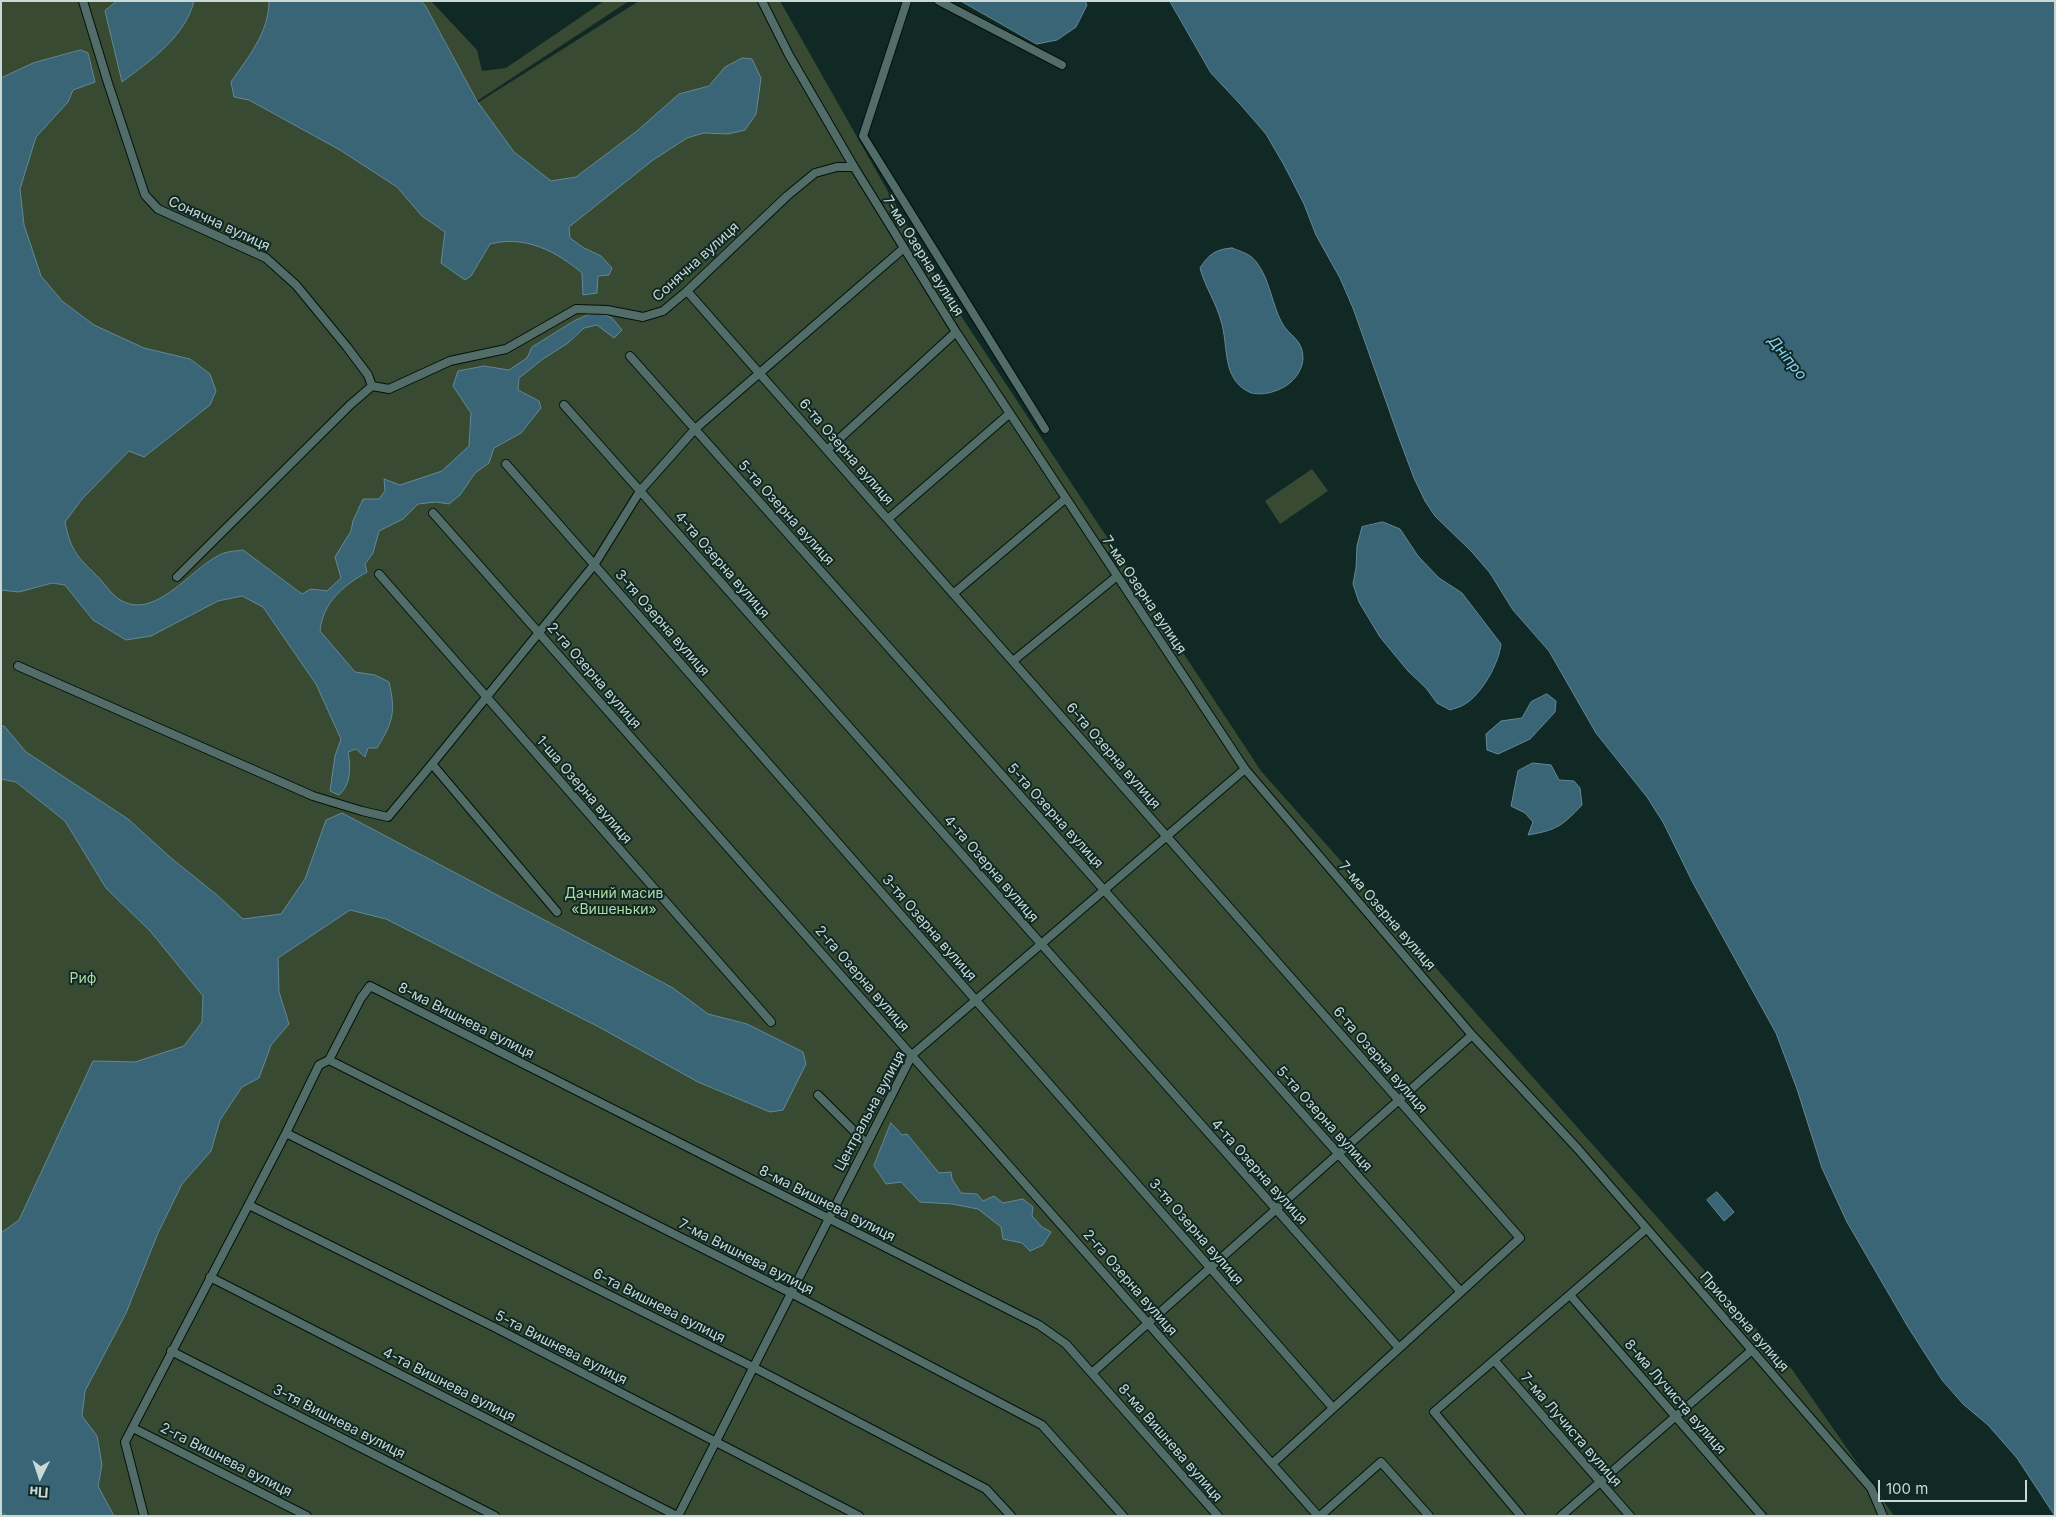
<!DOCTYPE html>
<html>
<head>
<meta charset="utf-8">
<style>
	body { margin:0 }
	#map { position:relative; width:2056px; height:1517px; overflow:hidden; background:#102925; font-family:Inter,sans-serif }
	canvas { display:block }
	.frame { position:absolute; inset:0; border:2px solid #cad8d6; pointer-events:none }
	.north { position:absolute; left:15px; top:1452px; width:50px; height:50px; -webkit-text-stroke:4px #102925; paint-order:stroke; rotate:184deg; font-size:14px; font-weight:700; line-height:20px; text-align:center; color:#cad8d6 }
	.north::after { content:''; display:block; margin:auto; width:18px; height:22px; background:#cad8d6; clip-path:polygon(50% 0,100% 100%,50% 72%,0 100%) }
	.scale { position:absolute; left:1878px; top:1480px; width:149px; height:22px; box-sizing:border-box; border:2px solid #cad8d6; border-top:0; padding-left:6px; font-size:15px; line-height:18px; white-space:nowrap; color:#cad8d6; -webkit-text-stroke:4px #102925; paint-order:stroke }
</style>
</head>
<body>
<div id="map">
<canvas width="2056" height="1517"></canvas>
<div class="frame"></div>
<div class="north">Пн</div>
<div class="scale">100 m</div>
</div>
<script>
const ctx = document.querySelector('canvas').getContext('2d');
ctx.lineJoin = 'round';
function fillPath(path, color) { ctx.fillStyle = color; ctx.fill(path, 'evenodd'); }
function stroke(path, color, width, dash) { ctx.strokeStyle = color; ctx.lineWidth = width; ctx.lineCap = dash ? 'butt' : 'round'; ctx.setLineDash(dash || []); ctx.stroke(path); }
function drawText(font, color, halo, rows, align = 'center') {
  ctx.font = font + ' Inter,sans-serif'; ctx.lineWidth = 4; ctx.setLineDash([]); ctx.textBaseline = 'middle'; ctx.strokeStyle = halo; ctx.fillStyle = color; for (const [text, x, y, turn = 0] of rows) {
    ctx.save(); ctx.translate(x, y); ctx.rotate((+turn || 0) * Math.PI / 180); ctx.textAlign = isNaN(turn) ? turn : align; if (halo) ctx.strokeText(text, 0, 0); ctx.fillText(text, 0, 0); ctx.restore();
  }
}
const green = new Path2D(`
	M1 1H388L463 112 639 1H780L942 287 1261 771 1791 1368 1894 1516H1Z
	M420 1H431L477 50 482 71 506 68 604 1H629L477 101 425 5Z
	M1312 469 1328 491 1280 524 1265 501Z`);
const water = new Path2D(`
	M117 1H194C185 37 150 61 122 82L105 11Z
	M269 1H420L425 5 477 101 514 152 551 181 576 177 637 131 679 94 709 86 725 67 742 58 752 59 761 78 756 114 745 130 728 134 704 133 687 138 653 160 569 227 570 238 584 248 601 256 612 268 609 275 598 276 597 293 583 295 582 273C556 251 525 235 490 244L471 276 465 280 441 263 445 232 422 216 397 187 340 150 249 100 234 97 231 82C248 57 269 33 269 1Z
	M961 1H1085L1087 5 1076 27 1057 40 1037 44Z
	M1170 1H2055V1516L2017 1458 1988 1425 1963 1404 1942 1380 1908 1327 1847 1222 1822 1168 1797 1089 1776 1033 1693 883 1663 822 1647 797 1596 733 1549 651 1513 610 1490 573 1472 552 1435 516 1425 501 1414 478 1399 438 1353 308 1340 278 1316 235 1304 204 1284 165 1266 134 1240 104 1211 73Z
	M81 50 88 53 95 82 73 90 68 102 36 137 20 189 24 225 41 276 62 301 94 325 144 348 190 359 210 374 216 391 210 405 144 457 129 451 82 499 65 522C71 553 79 558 100 579 106 586 114 597 122 601 158 620 194 564 224 553 230 551 237 551 243 550L302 594 311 589 327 591 341 578 335 557 351 531 353 521 363 499H379L385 491 384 479 400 485 442 471 469 446 471 413 453 386 458 371 484 366 509 370 527 358 532 347 574 321 596 311 612 318 622 330 614 338 597 325 584 328 568 343 543 359 519 378 518 390 539 401 541 408 521 433 494 448 489 463 475 473 460 495 449 504 436 502 418 504 403 519 379 531 373 553 365 564 367 572C343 586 323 602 320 631L355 672 375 675 389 682C396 712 393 722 377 748H368L365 757 356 749 348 752C351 768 351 784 339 795L330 791 335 756 341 739 316 684 263 607 242 596 218 601 151 636 126 640 93 620 65 585 52 583 19 592 1 590V78L33 63Z
	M1232 248C1242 252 1251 254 1257 263 1270 280 1272 305 1282 323 1289 336 1303 339 1303 358 1303 370 1293 383 1282 388 1273 393 1258 396 1249 392 1221 378 1229 346 1221 321 1216 302 1205 287 1200 268 1209 254 1216 249 1232 248Z
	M1383 522 1400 529 1418 556 1439 578 1462 593 1501 644C1499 663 1482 694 1465 704 1461 707 1455 708 1450 710L1437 703 1426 688 1408 671 1380 637 1359 602 1353 584 1356 568 1357 546 1362 527Z
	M1547 694 1556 701 1555 712 1530 739 1498 754 1487 750 1486 734 1501 721 1522 718 1531 702Z
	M1 726H4L26 752 128 819 171 858 217 895 243 919 281 914 305 879 326 820 342 813 673 988 708 1014 747 1024 803 1052 806 1064 783 1110 770 1112 698 1082 599 1027 386 919 350 910 278 958 279 992 289 1024 271 1045 259 1078 242 1087 220 1120 211 1151 182 1184 158 1233 126 1313 85 1391 82 1416 97 1436 102 1465 98 1486 114 1516H8L1 1513V1233L19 1220 93 1061 135 1062 184 1046 202 1022 203 996 151 932 106 888 65 821 16 782 1 779Z
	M1533 763 1551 765 1559 780 1574 781 1580 788 1582 805C1562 826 1557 830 1528 835L1533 822 1525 813 1511 806 1518 771Z
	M891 1123 902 1135 907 1134 939 1173 951 1172 952 1179 961 1193 977 1194 983 1201 994 1196 1003 1203 1023 1199 1033 1207 1032 1216 1042 1227 1051 1232 1043 1245 1030 1251 1022 1243 1003 1239 1001 1227 978 1209 952 1204 920 1202 901 1182 886 1184 874 1166Z
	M1717 1192 1734 1212 1724 1221 1707 1200Z`);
const street = new Path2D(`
	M83 1 108 83 145 195 158 209 266 258 296 285 347 347 368 375 372 386
	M762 1 789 55 854 167 956 332 1245 769 1472 1035 1578 1149 1871 1488 1883 1516
	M907 1 863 136 1045 429
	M939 1 1062 65
	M687 291 1520 1238 1273 1463
	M630 356 1461 1292
	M372 386 389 389 450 361 506 349 576 309 607 310 643 317 663 311 687 291 787 196 815 173 837 167H854
	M564 405 1399 1348
	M827 450 956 332
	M506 464 1333 1408
	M433 513 1318 1516
	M888 519 1009 414
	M379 574 771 1022
	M177 577 350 405 372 386
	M953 594 1065 499
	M1013 661 1116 577
	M18 666 313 796 362 811 388 817 432 764 594 565 640 491 695 429 904 248
	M432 764 557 912
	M329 1060 791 1293 1042 1425 1123 1516
	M818 1095 866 1143
	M286 1133 753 1367 986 1489 1011 1516
	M249 1205 496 1328 859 1516
	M210 1277 677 1516
	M1570 1295 1762 1516
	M171 1351 495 1516
	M1494 1360 1630 1516
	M1092 1373 1472 1035
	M133 1428 307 1516
	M144 1516 125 1442 286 1133 319 1065 329 1060 361 998 370 986 1039 1325 1066 1344 1218 1516
	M678 1516 912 1055 1245 769
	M1320 1516 1381 1462 1429 1516
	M1521 1516 1434 1412 1646 1229
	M1561 1516 1752 1350`);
const streetNames = [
	["Сонячна вулиця",219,224,25],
	["7-ма Озерна вулиця",923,256,58],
	["Сонячна вулиця",696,262,-42],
	["6-та Озерна вулиця",846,452,49],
	["5-та Озерна вулиця",786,513,48],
	["4-та Озерна вулиця",722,565,49],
	["7-ма Озерна вулиця",1144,595,56],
	["3-тя Озерна вулиця",662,623,49],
	["2-га Озерна вулиця",594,676,49],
	["6-та Озерна вулиця",1113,756,49],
	["1-ша Озерна вулиця",584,790,49],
	["5-та Озерна вулиця",1055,816,48],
	["4-та Озерна вулиця",991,869,49],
	["7-ма Озерна вулиця",1387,916,49],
	["3-тя Озерна вулиця",929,928,49],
	["2-га Озерна вулиця",862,979,49],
	["8-ма Вишнева вулиця",466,1021,27],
	["6-та Озерна вулиця",1380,1060,49],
	["Центральна вулиця",870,1111,-62],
	["5-та Озерна вулиця",1324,1119,48],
	["4-та Озерна вулиця",1259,1172,48],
	["8-ма Вишнева вулиця",827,1204,27],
	["3-тя Озерна вулиця",1196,1232,49],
	["7-ма Вишнева вулиця",746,1257,27],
	["2-га Озерна вулиця",1130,1283,49],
	["6-та Вишнева вулиця",659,1306,27],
	["Приозерна вулиця",1744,1322,49],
	["5-та Вишнева вулиця",561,1348,27],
	["4-та Вишнева вулиця",449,1385,27],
	["8-ма Лучиста вулиця",1675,1397,49],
	["3-тя Вишнева вулиця",339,1422,27],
	["7-ма Лучиста вулиця",1571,1430,49],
	["8-ма Вишнева вулиця",1170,1443,49],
	["2-га Вишнева вулиця",226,1460,27]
];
const parkNames = [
	["Дачний масив",614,894],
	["«Вишеньки»",614,910],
	["Риф",83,979]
];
const waterNames = [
	["Дніпро",1787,358,51]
];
fillPath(green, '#384b32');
fillPath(water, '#396577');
stroke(water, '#648894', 1);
stroke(street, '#00110e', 10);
stroke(street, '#526d68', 8);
drawText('14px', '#cad8d6', '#102925', streetNames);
drawText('14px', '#b1dba4', '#102925', parkNames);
drawText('italic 15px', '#87d2f2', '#102925', waterNames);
</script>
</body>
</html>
